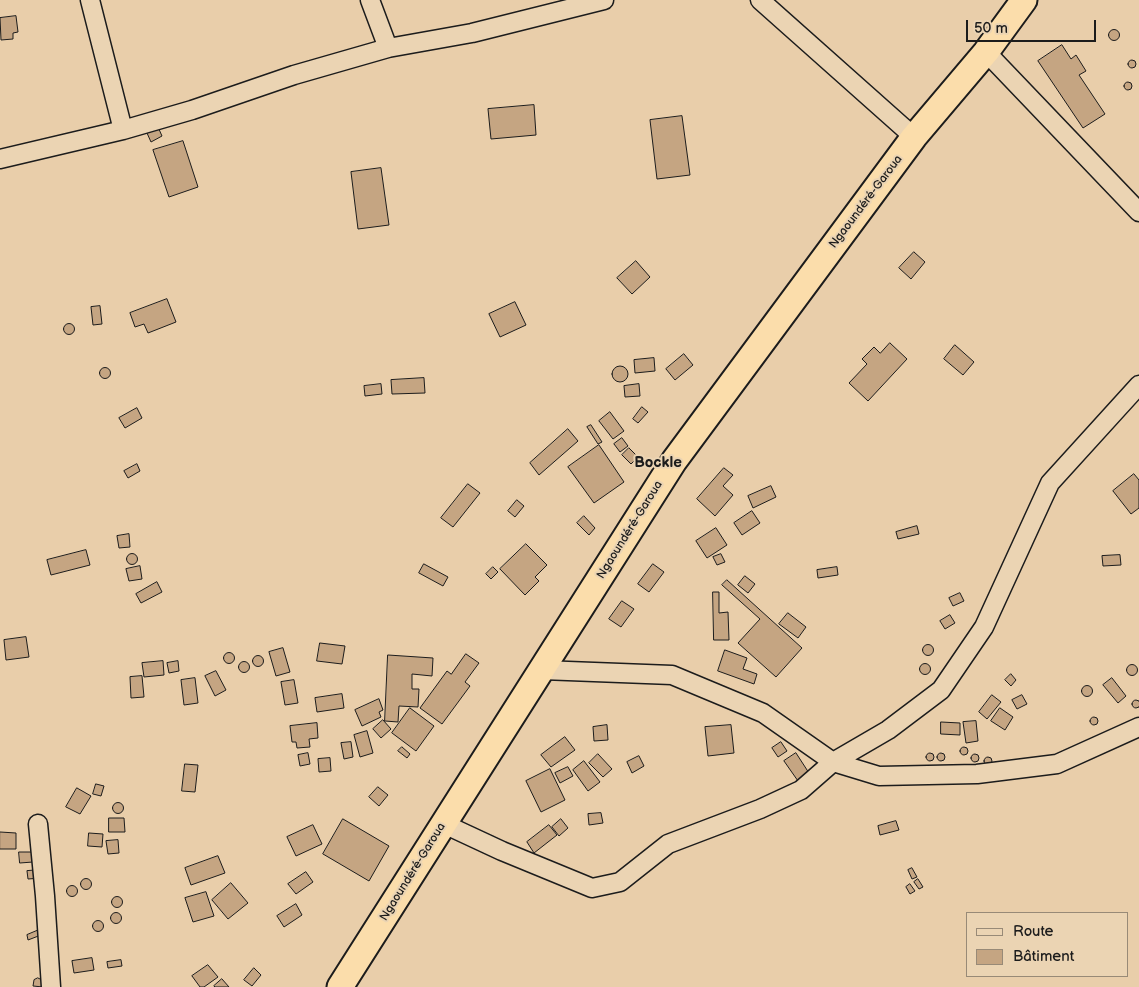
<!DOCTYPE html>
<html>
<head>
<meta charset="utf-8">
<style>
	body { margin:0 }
	#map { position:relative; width:1139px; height:987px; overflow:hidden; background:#e9ceaa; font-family:"Balsamiq Sans",sans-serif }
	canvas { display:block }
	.legend { position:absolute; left:966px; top:912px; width:162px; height:65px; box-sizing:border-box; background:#ebd4b3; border:1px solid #988a77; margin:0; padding:6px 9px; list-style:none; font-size:15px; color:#1c1c1c }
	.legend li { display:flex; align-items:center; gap:10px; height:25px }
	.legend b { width:25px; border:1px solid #988a77 }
	.scale { position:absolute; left:966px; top:20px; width:130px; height:22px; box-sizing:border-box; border:2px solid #1c1c1c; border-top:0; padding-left:6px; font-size:15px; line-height:18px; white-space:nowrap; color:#1c1c1c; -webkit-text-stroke:4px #ebd4b3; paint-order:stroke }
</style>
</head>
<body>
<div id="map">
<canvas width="1139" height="987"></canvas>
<ul class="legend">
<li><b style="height:6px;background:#ebd4b3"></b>Route</li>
<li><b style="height:14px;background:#c5a582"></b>Bâtiment</li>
</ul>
<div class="scale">50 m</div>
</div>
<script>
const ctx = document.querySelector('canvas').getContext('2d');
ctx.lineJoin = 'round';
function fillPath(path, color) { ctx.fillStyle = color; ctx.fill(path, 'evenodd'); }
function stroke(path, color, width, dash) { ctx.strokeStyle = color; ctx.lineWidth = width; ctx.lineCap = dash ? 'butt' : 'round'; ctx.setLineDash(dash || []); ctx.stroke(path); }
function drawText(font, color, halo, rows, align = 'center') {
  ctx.font = font + ' "Balsamiq Sans",sans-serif'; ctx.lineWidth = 4; ctx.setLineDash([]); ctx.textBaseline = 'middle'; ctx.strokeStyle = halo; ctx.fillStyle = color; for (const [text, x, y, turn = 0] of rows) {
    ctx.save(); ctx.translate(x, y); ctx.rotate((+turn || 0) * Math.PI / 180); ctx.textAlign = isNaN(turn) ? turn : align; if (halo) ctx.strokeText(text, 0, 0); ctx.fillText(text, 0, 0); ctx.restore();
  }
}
const building = new Path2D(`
	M16 16 18 32 13 33V39L1 40 0 18Z
	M1108.5 35a5.5 5.5 0 1 1 11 0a5.5 5.5 0 1 1-11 0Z
	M1062 45 1071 59 1076 55 1086 71 1079 75 1105 114 1083 128 1038 61Z
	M1128 64a4 4 0 1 1 8 0a4 4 0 1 1-8 0Z
	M1124 86a4 4 0 1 1 8 0a4 4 0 1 1-8 0Z
	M534 105 536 135 491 139 488 109Z
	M682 116 690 175 657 179 650 120Z
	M158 127 162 136 151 142 147 133Z
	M183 141 198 187 169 197 153 150Z
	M381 168 389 225 358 229 351 172Z
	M914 252 925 262 911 279 899 268Z
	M636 261 650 277 632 294 617 278Z
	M167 299 176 322 148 333 144 324 135 327 130 313Z
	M515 302 526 325 500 337 489 314Z
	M100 306 102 324 93 325 91 307Z
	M63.5 329a5.5 5.5 0 1 1 11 0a5.5 5.5 0 1 1-11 0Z
	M890 343 907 359 868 401 849 383 867 364 862 359 874 347 880 353Z
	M955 345 974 362 963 375 944 359Z
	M684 354 693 365 675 380 666 369Z
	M654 358 655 371 635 373 634 360Z
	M612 374a8 8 0 1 1 16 0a8 8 0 1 1-16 0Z
	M99.5 373a5.5 5.5 0 1 1 11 0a5.5 5.5 0 1 1-11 0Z
	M424 378 425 393 392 394 391 380Z
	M381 384 382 394 365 396 364 386Z
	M639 384 640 396 625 397 624 386Z
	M642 407 648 412 638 423 633 419Z
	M137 408 142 418 125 428 119 418Z
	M610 412 624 431 613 439 599 421Z
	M591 425 602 442 598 444 587 427Z
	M568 429 578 441 539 475 530 463Z
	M622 438 628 446 620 452 614 444Z
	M599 445 624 482 594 503 568 467Z
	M629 448 638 457 631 464 622 455Z
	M137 464 140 471 128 478 124 471Z
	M724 468 733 475 723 486 733 495 715 516 697 499Z
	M1134 474 1139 480V508L1131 514 1113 491Z
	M468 484 480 493 453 527 441 518Z
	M771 486 776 497 753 508 748 496Z
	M517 500 524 506 515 517 508 511Z
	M752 511 760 523 742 535 734 523Z
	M584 516 595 528 589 535 577 523Z
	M917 526 919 534 898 539 896 532Z
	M716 528 727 545 707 558 696 541Z
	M129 534 130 547 119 548 117 536Z
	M526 544 547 565 535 577 539 581 525 595 500 569Z
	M86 550 90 565 51 575 47 560Z
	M126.5 559a5.5 5.5 0 1 1 11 0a5.5 5.5 0 1 1-11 0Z
	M721 554 725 562 717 565 713 557Z
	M1120 555 1121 565 1103 566 1102 556Z
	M424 564 448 577 443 586 419 573Z
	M653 564 664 572 649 592 638 584Z
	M140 566 142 579 129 581 126 569Z
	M493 567 498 572 491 579 486 574Z
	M837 567 838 575 818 578 817 570Z
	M745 576 755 584 748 593 738 585Z
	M727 580 802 648 776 677 738 643 760 619 722 585Z
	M157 582 162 592 141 603 136 594Z
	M713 592H719V613L728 612 729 640H714Z
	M960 593 964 601 953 606 949 598Z
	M622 601 634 609 621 627 609 619Z
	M788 613 806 627 798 638 779 624Z
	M950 615 955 623 945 629 940 621Z
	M26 637 29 657 6 660 4 640Z
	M320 643 345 646 342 664 317 661Z
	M922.5 650a5.5 5.5 0 1 1 11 0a5.5 5.5 0 1 1-11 0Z
	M283 648 290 672 276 676 269 652Z
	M725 650 747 658 743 669 757 674 754 684 718 671Z
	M223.5 658a5.5 5.5 0 1 1 11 0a5.5 5.5 0 1 1-11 0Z
	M466 654 479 663 465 682 470 686 442 724 420 708 447 671 451 674Z
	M388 655 433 658 432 676 412 674V689H419L418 707 399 706 398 722 385 721Z
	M252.5 661a5.5 5.5 0 1 1 11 0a5.5 5.5 0 1 1-11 0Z
	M163 661 164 675 144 677 142 663Z
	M178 661 179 671 169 673 167 663Z
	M238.5 667a5.5 5.5 0 1 1 11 0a5.5 5.5 0 1 1-11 0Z
	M919.5 669a5.5 5.5 0 1 1 11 0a5.5 5.5 0 1 1-11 0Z
	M1126.5 670a5.5 5.5 0 1 1 11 0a5.5 5.5 0 1 1-11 0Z
	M216 671 226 690 215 696 205 676Z
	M1011 674 1016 680 1011 686 1005 680Z
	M142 676 144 697 131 698 130 677Z
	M195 678 198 703 184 705 181 680Z
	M1112 678 1126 696 1118 703 1103 685Z
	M294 680 298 703 285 705 281 682Z
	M1081.5 691a5.5 5.5 0 1 1 11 0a5.5 5.5 0 1 1-11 0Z
	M342 694 344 708 317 712 315 698Z
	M992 695 1001 702 987 719 979 712Z
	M1022 695 1027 704 1017 709 1012 700Z
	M379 699 383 710 379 712 381 717 362 726 355 710Z
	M1132 704a4 4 0 1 1 8 0a4 4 0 1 1-8 0Z
	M410 708 434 726 416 751 392 733Z
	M1000 708 1013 717 1005 730 991 721Z
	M1090 721a4 4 0 1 1 8 0a4 4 0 1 1-8 0Z
	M383 720 391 729 381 738 373 729Z
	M976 721 978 741 966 743 963 722Z
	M941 722 960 723V735L941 734Z
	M317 723 318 738 309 739 310 747 297 748 296 742H292L290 726Z
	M607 725 608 740 594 741 593 727Z
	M731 725 734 753 708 756 705 727Z
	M367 731 373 753 360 757 354 735Z
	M565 737 575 750 551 767 541 755Z
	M351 742 353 757 344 759 341 743Z
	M781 742 787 751 778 757 772 748Z
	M402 747 410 754 407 758 398 751Z
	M960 751a4 4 0 1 1 8 0a4 4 0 1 1-8 0Z
	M308 753 310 764 300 766 298 755Z
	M796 753 809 773 798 781 784 761Z
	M937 757a4 4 0 1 1 8 0a4 4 0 1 1-8 0Z
	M926 757a4 4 0 1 1 8 0a4 4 0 1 1-8 0Z
	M598 754 612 769 603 777 589 763Z
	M971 758a4 4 0 1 1 8 0a4 4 0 1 1-8 0Z
	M639 756 644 766 632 773 627 762Z
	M984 761a4 4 0 1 1 8 0a4 4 0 1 1-8 0Z
	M330 758 331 771 319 772 318 759Z
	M584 761 600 782 588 791 573 770Z
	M185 764 198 765 195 792 182 791Z
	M568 767 573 776 560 783 555 773Z
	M550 769 565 800 541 812 526 781Z
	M96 784 104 786 101 796 93 794Z
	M378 787 388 795 379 806 369 797Z
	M77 788 91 796 80 814 66 807Z
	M112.5 808a5.5 5.5 0 1 1 11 0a5.5 5.5 0 1 1-11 0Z
	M601 813 603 823 589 825 588 814Z
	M109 818H124L125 832H109Z
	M343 819 389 846 369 881 323 854Z
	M561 819 568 828 559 836 552 827Z
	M896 821 899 830 880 835 878 826Z
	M313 825 322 844 296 856 287 837Z
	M549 825 557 835 534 853 527 842Z
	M0 832 16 833V849H0Z
	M89 833 103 834 102 847 88 846Z
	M118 840 119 853 108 854 106 841Z
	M19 852H32L33 862 20 863Z
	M218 856 225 873 191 885 185 868Z
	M912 868 917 877 912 879 908 870Z
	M40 870 41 878 28 879 27 871Z
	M306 872 313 882 296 894 288 884Z
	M80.5 884a5.5 5.5 0 1 1 11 0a5.5 5.5 0 1 1-11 0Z
	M918 879 923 887 919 889 914 882Z
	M231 883 248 903 228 919 212 900Z
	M910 884 915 891 910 894 906 887Z
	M66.5 891a5.5 5.5 0 1 1 11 0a5.5 5.5 0 1 1-11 0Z
	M206 892 214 916 193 922 185 898Z
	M111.5 902a5.5 5.5 0 1 1 11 0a5.5 5.5 0 1 1-11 0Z
	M296 904 302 915 284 927 277 916Z
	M110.5 918a5.5 5.5 0 1 1 11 0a5.5 5.5 0 1 1-11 0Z
	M92.5 926a5.5 5.5 0 1 1 11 0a5.5 5.5 0 1 1-11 0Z
	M39 930 41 935 28 940 27 935Z
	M92 958 94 970 74 973 72 961Z
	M121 960 122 966 108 968 107 962Z
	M208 965 218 977 204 987H200L192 976Z
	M254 968 261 975 252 986 244 980Z
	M38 978 42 980 43 987 33 986 34 980Z
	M222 979 229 987H215L214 986Z`);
const minor = new Path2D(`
	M90 0 123 130
	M370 0 388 48
	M760 0 914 137
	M986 52 1139 212
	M0 159 123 130 192 110 294 75 388 48 472 33 604 0
	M542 670 672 675 763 713 833 762 879 776 977 774 1057 764 1139 727
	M38 824 45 896 51 987
	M444 824 502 851 592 888 620 882 668 844 760 809 801 790 833 762 888 730 941 690 984 627 1050 483 1139 385`);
const highway = new Path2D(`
	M340 987 674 461 914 137 986 52 1024 0`);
const streetNames = [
	["Ngaoundéré-Garoua",866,202,-53],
	["Ngaoundéré-Garoua",630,530,-58],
	["Ngaoundéré-Garoua",413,872,-58]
];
const quarterNames = [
	["Bockle",658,463]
];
fillPath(building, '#c5a582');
stroke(building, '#1c1c1c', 1);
stroke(minor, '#1c1c1c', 21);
stroke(highway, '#1c1c1c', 29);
stroke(minor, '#ebd4b3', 18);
stroke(highway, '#fbddab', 25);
drawText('12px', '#1c1c1c', '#ebd4b3', streetNames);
drawText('bold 15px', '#1c1c1c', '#ebd4b3', quarterNames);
</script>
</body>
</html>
